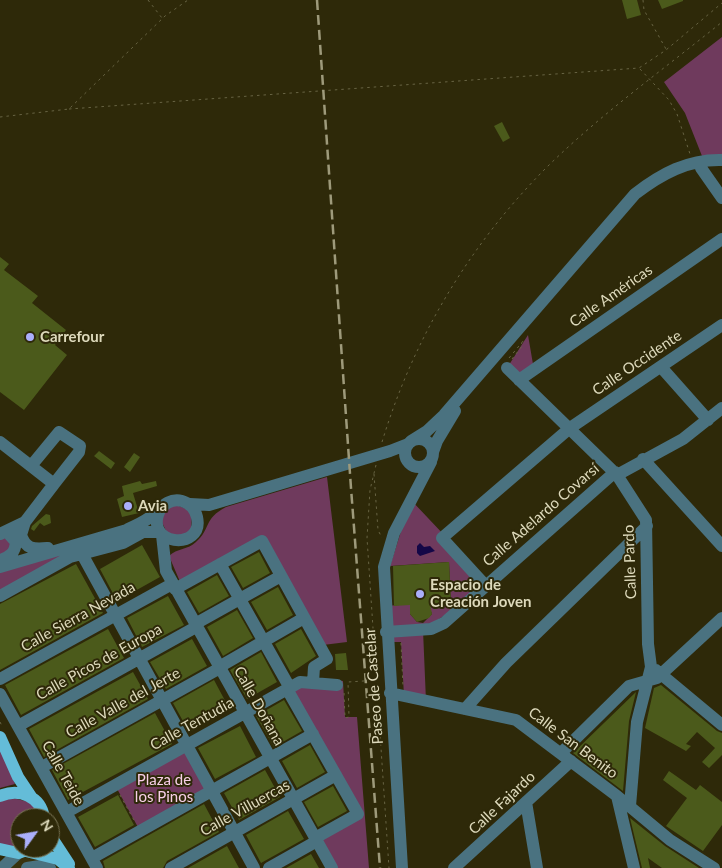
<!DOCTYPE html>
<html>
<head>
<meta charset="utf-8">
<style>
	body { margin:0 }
	#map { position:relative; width:722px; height:868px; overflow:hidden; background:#2e2909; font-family:Lato,sans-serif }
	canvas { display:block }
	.north { position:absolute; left:10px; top:808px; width:50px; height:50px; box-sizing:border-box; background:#2e2909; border:1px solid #746f50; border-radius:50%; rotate:58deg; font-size:14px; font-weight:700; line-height:20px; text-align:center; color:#ddd9bb }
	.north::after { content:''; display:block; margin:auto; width:18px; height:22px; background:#abaffb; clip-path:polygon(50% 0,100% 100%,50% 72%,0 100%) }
</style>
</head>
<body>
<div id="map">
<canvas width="722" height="868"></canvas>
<div class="north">N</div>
</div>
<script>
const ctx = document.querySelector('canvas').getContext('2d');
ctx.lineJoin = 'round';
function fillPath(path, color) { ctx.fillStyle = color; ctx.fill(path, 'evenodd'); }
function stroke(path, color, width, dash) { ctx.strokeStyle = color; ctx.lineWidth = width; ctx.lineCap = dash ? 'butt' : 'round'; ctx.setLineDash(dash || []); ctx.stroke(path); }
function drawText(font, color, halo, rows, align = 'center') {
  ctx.font = font + ' Lato,sans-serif'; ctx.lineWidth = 4; ctx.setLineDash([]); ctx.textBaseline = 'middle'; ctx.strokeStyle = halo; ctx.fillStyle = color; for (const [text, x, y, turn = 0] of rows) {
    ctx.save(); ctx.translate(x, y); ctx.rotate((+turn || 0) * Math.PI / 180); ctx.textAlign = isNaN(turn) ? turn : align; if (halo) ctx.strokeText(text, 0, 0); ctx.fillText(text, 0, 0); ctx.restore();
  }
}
const built = new Path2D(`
	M21 857 48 861 59 868H0V860Z`);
const green = new Path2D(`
	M722 37V155L702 156 685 113 664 82Z
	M528 335 534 370 519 380 507 368Z
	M327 477 347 642 323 645 262 541 181 584 169 556C177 548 188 550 196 542 211 529 203 519 226 507Z
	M411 500 445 536 485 585 470 598 423 630 426 701 404 696 401 642H387L385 606 413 604 410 614 417 622 423 623 432 614 428 604 451 602 449 562 390 566Z
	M171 503 192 511 191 533 169 537 159 516Z
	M0 537 11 539 12 550 0 558Z
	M76 544 79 554 0 596V567Z
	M337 680 343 681 345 717H357L369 868H332L315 838 357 814 287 689Z
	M187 745 212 791 140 831 115 785Z
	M0 747 15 784 0 788Z
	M9 797 33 803 41 818H20V848L0 845V801Z`);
const water = new Path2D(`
	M420 543 424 547 430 546 435 551 420 556 417 553V546Z`);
const building = new Path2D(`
	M622 0H637L641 15 627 19Z
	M658 0H683V1L662 9Z
	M502 122 510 138 503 142 494 126Z
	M0 257 9 264 4 270 38 296 32 303 66 330 55 345 67 355 24 410 0 392Z
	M99 451 115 463 111 469 94 456Z
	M134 453 140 457 130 472 124 467Z
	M140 481 142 484 156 481 157 486 133 493 139 513 122 517 117 499 124 496 122 486Z
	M46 514 50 515 51 523 44 526 40 523 34 531 31 529 32 526Z
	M142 545 160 577 117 601 100 569Z
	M259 552 270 573 243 588 231 567Z
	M449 562 451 603 430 604 432 614 429 618 417 622 410 614V605L394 606 393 566Z
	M76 564 103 613 0 670V604Z
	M217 575 229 596 199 613 187 592Z
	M278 587 293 615 267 630 251 602Z
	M168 596 184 625 142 647 127 618Z
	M237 610 253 638 223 656 207 627Z
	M108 629 124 658 21 715 5 685Z
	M301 629 316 656 291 673 275 644Z
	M192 639 207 666 166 689 150 662Z
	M261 652 277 682 247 699 230 670Z
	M346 653 348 670H336L335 654Z
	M133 672 148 699 44 757 29 729Z
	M214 680 230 710 189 732 173 703Z
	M661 685 717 731 722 733V755L709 768 702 762 715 748 697 732 686 744 691 746 686 751 645 728 654 688Z
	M636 692 629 721 623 791 573 753Z
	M284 700 302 731 274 747 256 716Z
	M155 713 172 744 68 800 52 770Z
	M240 726 256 757 215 779 198 748Z
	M310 745 325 772 297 788 282 761Z
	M265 770 280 797 239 820 224 793Z
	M669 771 696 790 700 785 722 802V825L703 851 666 826 687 798 663 780Z
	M333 786 347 811 318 827 304 802Z
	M118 795 134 825 95 847 78 817Z
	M204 804 219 832 167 861 163 868H105L103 861Z
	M288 811 304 839 261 863 246 835Z
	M630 818 665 846 699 868H662L648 858 650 868H642Z
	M227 846 239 868H188Z
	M311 854 319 868H286Z`);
const path = new Path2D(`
	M148 0 162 18
	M643 0 644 10 666 49
	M640 69 669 100 677 114 690 154
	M69 109 639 68 666 50 722 3
	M0 117 69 109 165 16 188 0
	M509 358 524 340
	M512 359 523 345 521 343
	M382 442C414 337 470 244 547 167 601 114 664 69 722 22
	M402 457V461L416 471
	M376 465 370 490 367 538 389 868
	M374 474 378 530 382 538
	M401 643 403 686
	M344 693 345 718 349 717 348 682 379 680
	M0 722 2 726
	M158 774 173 801
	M120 795 135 822`);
const minor = new Path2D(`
	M701 168 722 198
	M661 367 708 420
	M507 368 617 475 646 520 648 644 651 667 637 722 630 806
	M519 380 722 239
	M405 453a14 14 0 1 1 28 0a14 14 0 1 1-28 0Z
	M411 441 427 431 444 415 635 194C661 174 688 159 722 160
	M0 442 54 484 25 522 0 534
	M433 452 437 441 455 411
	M643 459 722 546
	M31 466 59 432 80 446 79 452 54 484
	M617 475 683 439 722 408
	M190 504 209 505 390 451 408 444
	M25 522 21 535C26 550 34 549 48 548
	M128 529C135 526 142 523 149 518 159 511 167 497 182 501 189 503 195 509 197 517 205 552 140 546 161 508
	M162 535 166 571 332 868
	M82 554 254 868
	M0 560C10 557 15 553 16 542L8 533
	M220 564 290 688
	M0 567 137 527
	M485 585 442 538 570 428 722 325
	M175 589 262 541 327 659 314 667 313 683
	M0 596 70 557 123 543 143 532H160
	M195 624 281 576
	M386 632 431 629 444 623 615 472
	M219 667 304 618
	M656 670 722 725
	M0 679 172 584
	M287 689 358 814 315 838
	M390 693 516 720 617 796 670 840 714 868
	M0 694 97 868
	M465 709 506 663 647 526
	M18 726 196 627
	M561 753 629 686 657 678 722 618
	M42 767 220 668
	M617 796 634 868
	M526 802 537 868
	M67 812 300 682 337 685
	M92 858 313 734
	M2 868 18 853
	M27 868 40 866 50 868
	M171 868 336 775
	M269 868 317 841
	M402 868 384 567 394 533 431 462
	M454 868 571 761`);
const major = new Path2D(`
	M0 737 18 777 32 798
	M0 796C19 788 41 796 44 818
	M50 835 69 864
	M0 849 18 853 32 848
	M26 851 58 859 69 868`);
const rail = new Path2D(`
	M317 0 351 488 380 868`);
const markers = [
	[30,337,5,"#abaffb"],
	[128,506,5,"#abaffb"],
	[420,594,5,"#abaffb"]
];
const streetNames = [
	["Calle Américas",611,296,-35],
	["Calle Occidente",637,363,-34],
	["Calle Adelardo Covarsí",541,515,-41],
	["Calle Pardo",630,562,-92],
	["Calle Sierra Nevada",78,617,-29],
	["Calle Picos de Europa",99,662,-29],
	["Paseo de Castelar",374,686,-94],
	["Calle Valle del Jerte",123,703,-29],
	["Calle Doñana",259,706,61],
	["Calle Tentudia",192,724,-29],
	["Calle San Benito",573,743,37],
	["Calle Teide",63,773,61],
	["Calle Fajardo",502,803,-43],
	["Calle Villuercas",245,808,-29]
];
const poiNames = [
	["Carrefour",40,337],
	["Avia",138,506],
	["Espacio de",430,585],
	["Creación Joven",430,602]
];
const parkNames = [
	["Plaza de",164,780],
	["los Pinos",164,797]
];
fillPath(built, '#38330e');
fillPath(green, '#6f3a5d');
fillPath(water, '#140747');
fillPath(building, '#4b5a1b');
stroke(path, '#686444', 1, [2.5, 4]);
stroke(minor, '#4a7280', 12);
stroke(major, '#64bcd8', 12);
stroke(rail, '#9e9a7b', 2.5, [10, 5]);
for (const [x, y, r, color] of markers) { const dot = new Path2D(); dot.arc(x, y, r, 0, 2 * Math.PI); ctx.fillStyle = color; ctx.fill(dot); stroke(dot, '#2e2909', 2); }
drawText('15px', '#ddd9bb', '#2e2909', streetNames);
drawText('bold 15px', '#ddd9bb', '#2e2909', poiNames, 'left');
drawText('15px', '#f8cfe8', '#2e2909', parkNames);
</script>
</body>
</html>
